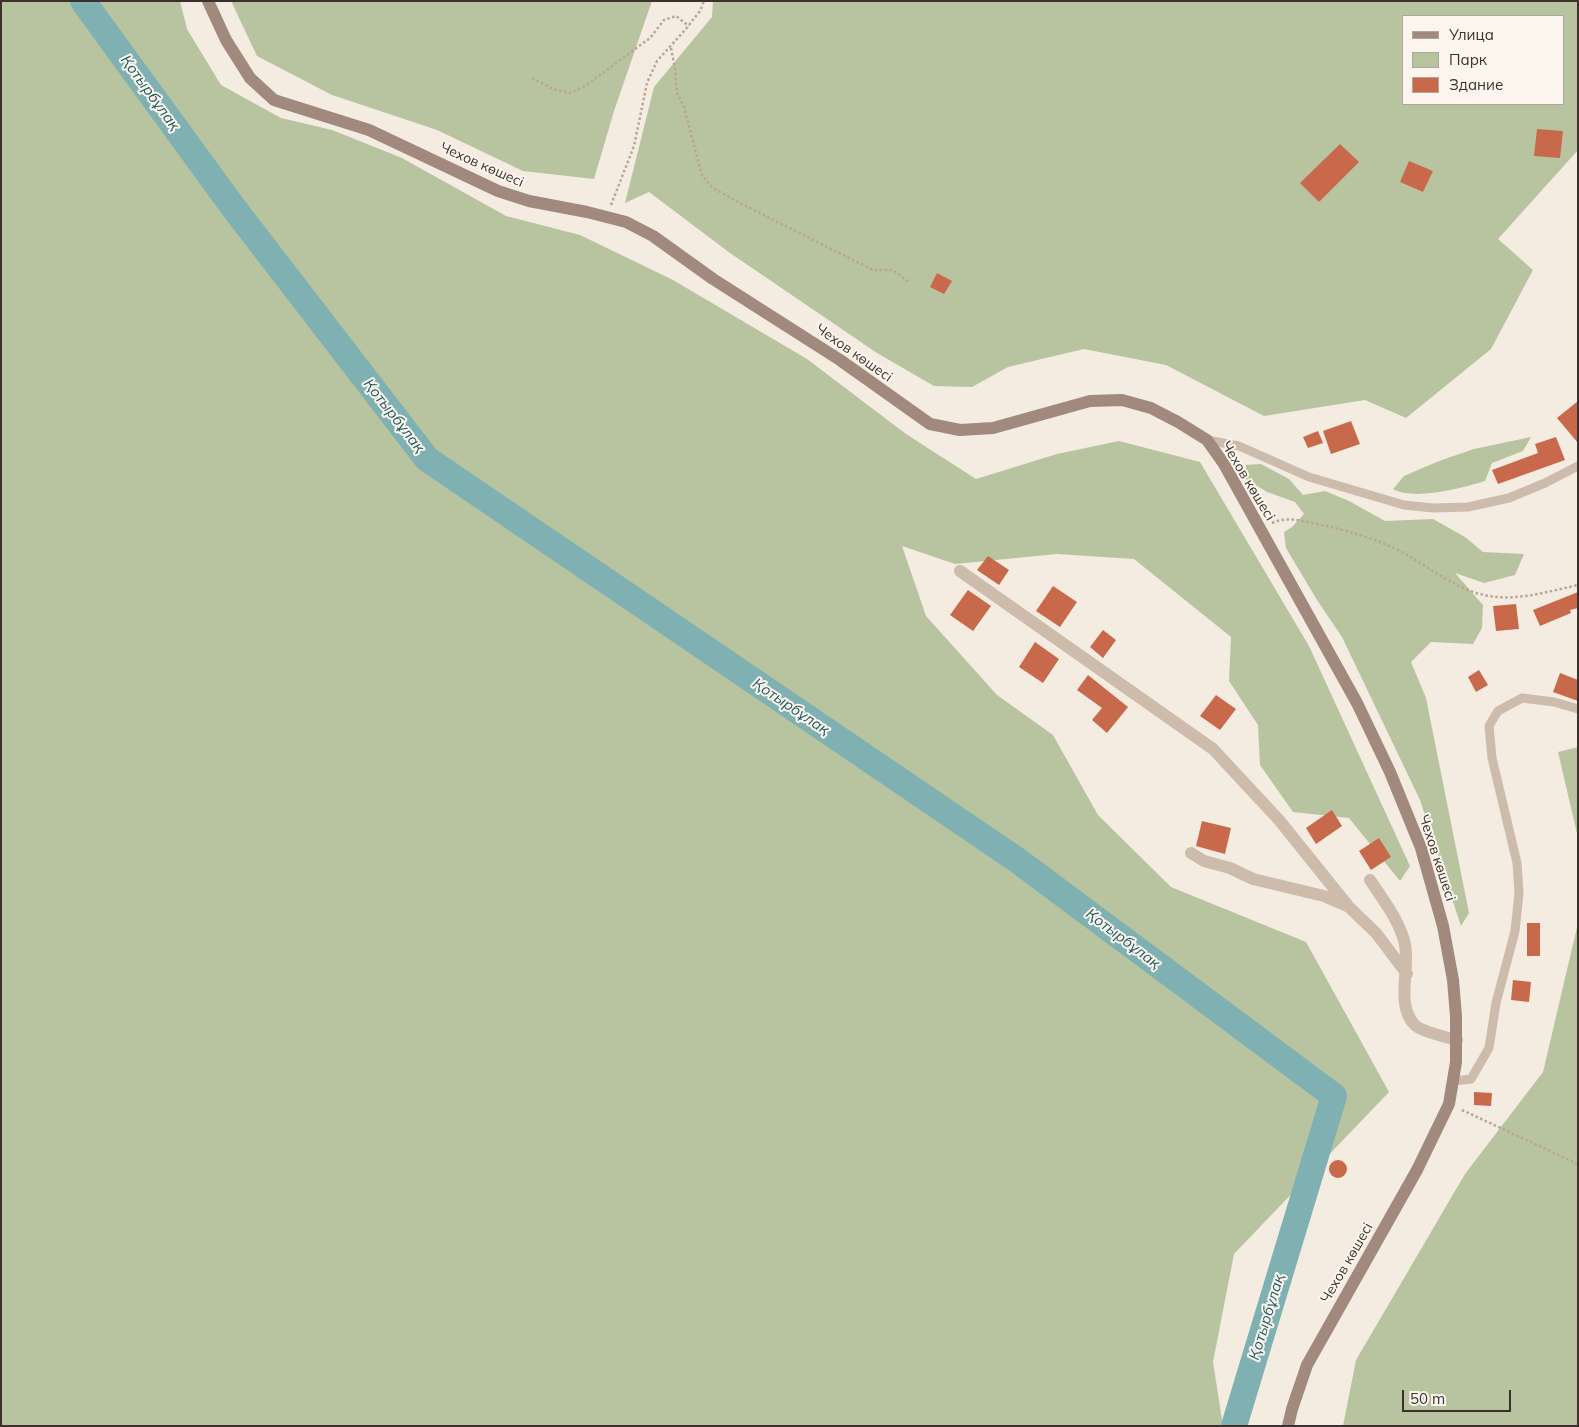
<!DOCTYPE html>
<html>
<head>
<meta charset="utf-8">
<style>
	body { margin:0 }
	#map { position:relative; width:1579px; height:1427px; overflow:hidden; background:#f4ebe1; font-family:Mulish,sans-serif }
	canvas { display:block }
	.frame { position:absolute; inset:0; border:2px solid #3b302b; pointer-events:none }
	.legend { position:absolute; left:1402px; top:15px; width:162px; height:90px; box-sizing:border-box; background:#fbf5ee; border:1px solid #aea6a0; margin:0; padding:6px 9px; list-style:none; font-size:15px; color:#3b302b }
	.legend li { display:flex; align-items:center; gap:10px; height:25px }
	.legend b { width:25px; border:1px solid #aea6a0 }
	.scale { position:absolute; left:1402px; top:1390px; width:109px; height:22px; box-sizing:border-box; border:2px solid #3b302b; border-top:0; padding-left:6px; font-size:15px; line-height:18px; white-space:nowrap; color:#3b302b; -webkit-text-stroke:4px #fbf5ee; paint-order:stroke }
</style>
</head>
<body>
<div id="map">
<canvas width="1579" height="1427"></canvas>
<div class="frame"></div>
<ul class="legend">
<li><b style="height:6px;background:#a18a7d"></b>Улица</li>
<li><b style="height:14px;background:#b8c4a0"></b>Парк</li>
<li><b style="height:14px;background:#c8694b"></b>Здание</li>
</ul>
<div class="scale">50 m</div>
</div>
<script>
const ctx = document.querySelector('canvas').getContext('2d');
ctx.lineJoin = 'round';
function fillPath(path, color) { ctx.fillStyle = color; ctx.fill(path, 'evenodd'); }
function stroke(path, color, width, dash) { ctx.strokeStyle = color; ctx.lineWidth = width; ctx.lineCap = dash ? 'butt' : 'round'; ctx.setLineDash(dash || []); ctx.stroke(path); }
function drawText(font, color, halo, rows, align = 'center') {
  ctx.font = font + ' Mulish,sans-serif'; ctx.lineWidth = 4; ctx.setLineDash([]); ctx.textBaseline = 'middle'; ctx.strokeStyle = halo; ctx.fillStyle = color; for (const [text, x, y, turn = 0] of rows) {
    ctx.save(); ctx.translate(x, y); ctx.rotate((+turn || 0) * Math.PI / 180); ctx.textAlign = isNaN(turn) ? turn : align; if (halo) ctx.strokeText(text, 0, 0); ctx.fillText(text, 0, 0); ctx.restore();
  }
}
const green = new Path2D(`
	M1 1H180L187 29 221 85 281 118 332 130 402 158 506 216 580 235 673 280 807 359 906 434 976 479 1057 454 1119 441 1200 462 1309 646 1410 866 1400 881 1349 818 1293 812 1260 765 1258 725 1229 681 1231 637 1134 559 1057 554 955 564 902 546 926 616 997 695 1053 735 1098 815 1171 887 1306 942 1389 1092 1234 1254 1213 1362 1223 1426H1Z
	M231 1H652L614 111 594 179 523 171 437 130 332 95 257 56Z
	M713 1H1578V150L1498 239 1533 270 1491 349 1406 418 1365 400 1264 416 1166 365 1084 349 1008 367 972 387 934 386 877 353 730 253 649 192 625 203 654 87 712 17ZM1403 16H1563V104H1403Z
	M1531 437 1523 451 1492 463 1485 481C1463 488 1413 501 1393 489L1404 476 1439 461 1474 449Z
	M1261 464 1289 479 1303 495 1325 491 1349 501 1385 521 1433 519 1465 537 1483 552 1524 554 1515 575 1484 583 1455 573 1483 605 1482 628 1473 644 1431 642 1411 662 1426 698 1469 913 1461 926 1420 800 1342 637 1317 600 1286 548 1284 532 1292 527 1304 514 1295 502 1267 492 1246 479V465Z
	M1578 747V838L1558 752Z
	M1578 923V1426H1343L1356 1360 1465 1174 1543 1072Z`);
const river = new Path2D(`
	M83 1 233 207 427 459 1017 860 1334 1096 1234 1426`);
const building = new Path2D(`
	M1537 129 1563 131 1560 158 1534 156Z
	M1340 144 1359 162 1319 202 1300 183Z
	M1409 161 1433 171 1423 192 1400 182Z
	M937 273 952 281 944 294 930 287Z
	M1578 401V443L1557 418Z
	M1351 421 1360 444 1331 454 1323 431Z
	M1318 431 1323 443 1308 448 1303 437Z
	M1556 437 1565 460 1498 484 1492 470 1538 453 1535 444Z
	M988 556 1009 570 999 585 977 570Z
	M1053 586 1077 602 1060 627 1036 611Z
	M968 590 991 606 973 631 950 615Z
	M1578 592V608L1570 610 1571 613 1540 626 1533 610Z
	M1516 604 1519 629 1496 631 1493 606Z
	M1103 630 1116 640 1103 658 1090 647Z
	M1035 642 1059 659 1043 683 1019 667Z
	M1479 670 1488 685 1476 692 1468 677Z
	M1560 673 1578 680V701L1553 692Z
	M1088 675 1128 707 1107 733 1092 720 1102 708 1077 690Z
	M1216 695 1236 709 1220 730 1200 716Z
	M1332 810 1342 826 1316 844 1306 828Z
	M1202 821 1231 828 1225 854 1196 846Z
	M1379 838 1391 857 1371 870 1359 851Z
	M1527 923H1540V956H1527Z
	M1513 980 1531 982 1529 1002 1511 1000Z
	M1474 1092 1492 1093 1491 1106 1474 1105Z
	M1329 1169a9 9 0 1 1 18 0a9 9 0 1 1-18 0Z`);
const path = new Path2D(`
	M671 48 675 69 677 93 684 107 702 176 713 188 740 203 873 270H893L909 282
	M532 78 553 89 571 93 588 84 650 38 664 20 676 16 689 26
	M611 205 634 146 647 83 657 61 685 30 700 11 704 1
	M1272 523C1287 516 1302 521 1317 524 1346 530 1373 538 1400 551 1426 565 1451 586 1480 594 1512 603 1546 592 1578 585
	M1462 1110 1578 1164`);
const lane = new Path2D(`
	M1207 440 1239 446 1309 477 1404 505 1433 508 1468 507 1509 498 1545 483 1578 466
	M1454 1081 1471 1079 1489 1048 1496 1003 1515 931 1519 893 1517 863 1492 758 1489 726 1498 711 1522 698 1554 702 1578 709`);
const street = new Path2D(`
	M960 571 1213 749 1279 820 1349 907 1376 933 1407 974
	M1191 853 1204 861 1230 868 1253 879 1324 896 1347 906
	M1370 880C1382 898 1396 916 1403 937 1413 965 1393 1005 1416 1026 1422 1031 1448 1038 1457 1040`);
const secondary = new Path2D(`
	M208 1 226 40 250 78 274 100 369 130 498 191 529 201 587 212 626 222 653 236 713 279 840 360 930 424 960 430 993 428 1090 401 1122 400 1151 408 1178 422 1207 440 1224 464 1357 703 1390 772 1421 848 1443 926 1453 980 1456 1016V1062L1449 1104 1417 1170 1307 1365 1292 1409 1288 1426`);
const streetNames = [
	["Чехов көшесі",482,165,24],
	["Чехов көшесі",854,353,35],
	["Чехов көшесі",1248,481,59],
	["Чехов көшесі",1437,858,72],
	["Чехов көшесі",1347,1263,-60]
];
const waterNames = [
	["Қотырбұлақ",150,93,54],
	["Қотырбұлақ",394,416,52],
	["Қотырбұлақ",791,707,34],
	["Қотырбұлақ",1123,939,37],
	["Қотырбұлақ",1267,1317,-73]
];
fillPath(green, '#b8c4a0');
stroke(river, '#7fb0b2', 26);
fillPath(building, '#c8694b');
stroke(path, '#b9a596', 2.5, [2.5, 2.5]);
stroke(lane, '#cdbbac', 9);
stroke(street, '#cdbbac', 12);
stroke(secondary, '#a18a7d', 12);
drawText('14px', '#3b302b', '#fbf5ee', streetNames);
drawText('italic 15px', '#1f5a5e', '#fbf5ee', waterNames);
</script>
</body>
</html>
